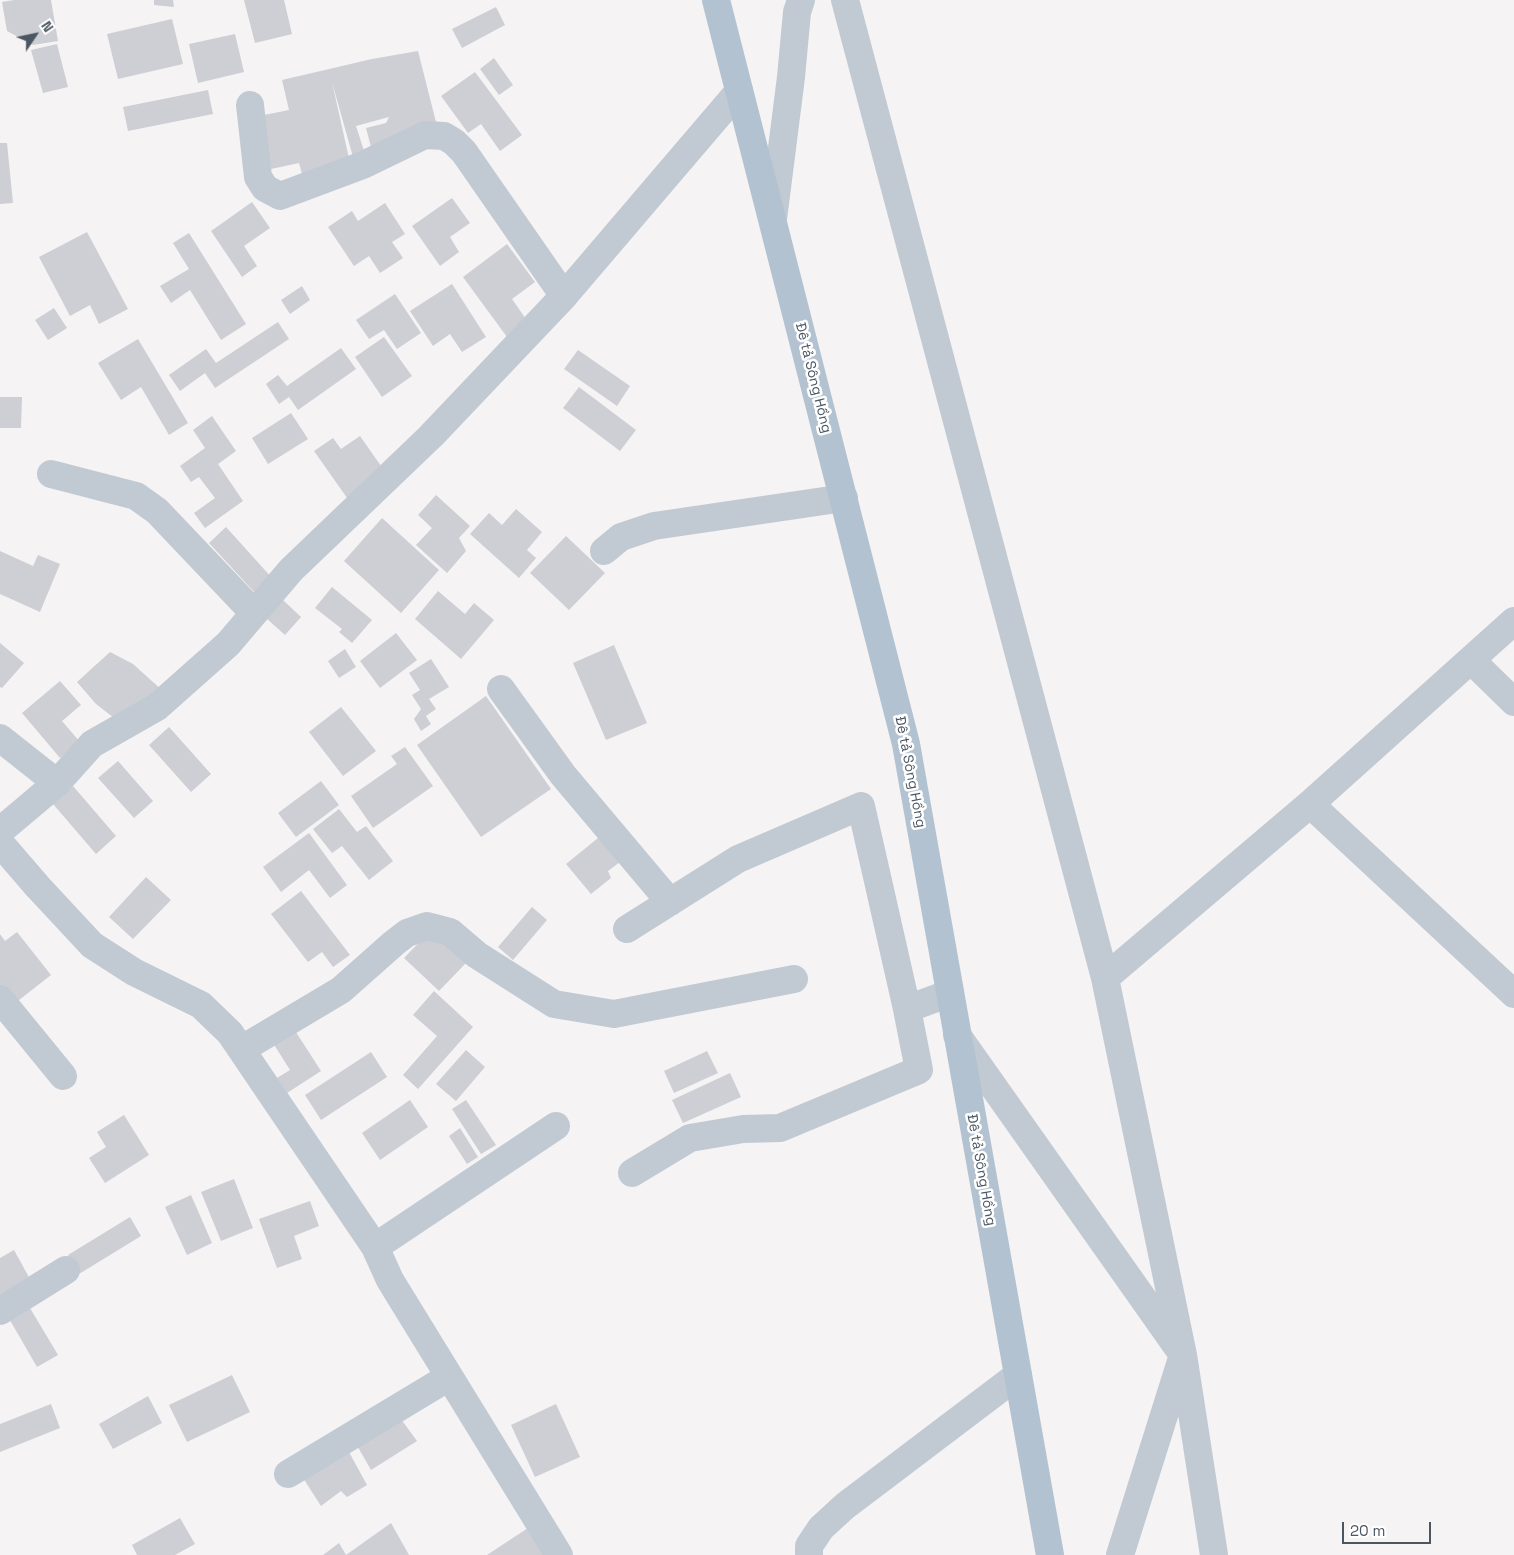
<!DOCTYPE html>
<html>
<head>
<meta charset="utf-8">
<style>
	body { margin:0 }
	#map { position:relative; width:1514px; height:1555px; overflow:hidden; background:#f5f3f3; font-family:"Space Grotesk",sans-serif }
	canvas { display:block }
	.north { position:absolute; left:10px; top:10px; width:50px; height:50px; -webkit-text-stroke:4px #fff; paint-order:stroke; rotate:56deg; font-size:14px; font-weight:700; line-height:20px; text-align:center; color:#4a5661 }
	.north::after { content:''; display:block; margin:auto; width:18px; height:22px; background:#4a5661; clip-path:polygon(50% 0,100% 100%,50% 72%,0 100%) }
	.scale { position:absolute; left:1342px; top:1522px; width:89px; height:22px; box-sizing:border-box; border:2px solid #4a5661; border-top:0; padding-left:6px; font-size:15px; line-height:18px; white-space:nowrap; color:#4a5661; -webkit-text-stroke:4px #fff; paint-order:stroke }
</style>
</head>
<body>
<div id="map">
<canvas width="1514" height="1555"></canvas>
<div class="north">N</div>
<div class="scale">20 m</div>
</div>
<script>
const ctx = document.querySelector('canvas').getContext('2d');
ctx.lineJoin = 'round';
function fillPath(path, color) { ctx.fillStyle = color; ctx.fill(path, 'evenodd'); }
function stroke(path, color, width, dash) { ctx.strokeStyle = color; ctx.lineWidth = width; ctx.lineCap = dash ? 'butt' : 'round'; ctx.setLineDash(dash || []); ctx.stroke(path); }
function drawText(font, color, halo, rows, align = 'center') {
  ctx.font = font + ' "Space Grotesk",sans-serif'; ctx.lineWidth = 5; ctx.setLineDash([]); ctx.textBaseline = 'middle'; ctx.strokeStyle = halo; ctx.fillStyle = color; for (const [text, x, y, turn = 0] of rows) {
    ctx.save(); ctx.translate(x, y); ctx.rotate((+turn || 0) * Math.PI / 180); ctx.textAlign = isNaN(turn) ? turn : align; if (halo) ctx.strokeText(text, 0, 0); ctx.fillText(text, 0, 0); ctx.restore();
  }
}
const building = new Path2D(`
	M14 0H51L58 41 33 45 7 31 2 2Z
	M154 0H173L174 7 154 5Z
	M244 0H284L292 34 255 43Z
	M496 7 505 25 462 48 452 29Z
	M172 19 183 64 118 79 107 34Z
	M235 34 244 72 198 83 189 44Z
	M57 44 68 87 43 93 31 50Z
	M418 51 438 130 371 147 366 128 386 123 389 117 356 126 365 154 353 157 332 82 350 163 302 174 299 163 271 169 259 116 289 110 282 80 372 59Z
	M494 58 513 85 499 95 480 69Z
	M475 72 522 135 500 151 481 124 468 133 441 96Z
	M208 90 213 114 128 131 123 107Z
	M0 143H7L13 203 0 204Z
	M452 198 470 223 450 237 459 252 440 266 412 226Z
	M252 202 270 228 244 246 257 266 242 277 211 231Z
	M385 203 405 234 392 242 403 258 380 273 369 256 354 266 328 227 352 211 358 221Z
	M87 232 128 309 99 324 90 305 70 316 39 257Z
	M189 233 246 324 221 340 190 290 171 303 160 286 189 269 173 243Z
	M507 244 535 282 512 299 528 322 507 337 463 277Z
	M452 284 486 337 462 352 450 334 433 346 410 311Z
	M302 286 310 300 290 314 281 300Z
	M395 294 421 333 397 349 384 330 369 339 356 320Z
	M54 308 67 328 48 340 35 320Z
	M278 322 289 339 215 388 205 373 180 391 169 375 206 349 216 363Z
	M384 337 412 376 382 397 355 357Z
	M138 339 188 423 169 435 141 387 121 400 98 363Z
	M341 348 356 369 298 410 289 397 279 404 266 384 278 375 287 386Z
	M578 350 630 386 617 406 564 369Z
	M579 387 636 430 620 451 563 408Z
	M0 397H22L21 428H0Z
	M291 413 308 439 268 464 252 438Z
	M212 416 236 451 218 464 243 501 205 528 194 513 215 498 199 477 191 482 180 466 205 448 193 430Z
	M360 436 395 486 357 512 314 451 333 438 341 449Z
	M436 495 470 526 459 538 466 551 447 573 416 545 432 528 418 515Z
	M516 509 542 532 527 550 536 558 519 578 470 534 489 513 502 525Z
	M382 518 439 570 401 613 344 561Z
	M226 527 273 579 256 594 209 543Z
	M566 536 605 573 569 610 530 573Z
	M0 551 33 566 38 555 60 564 40 612 0 594Z
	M332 587 372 620 352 643 339 632 342 629 315 608Z
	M438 591 465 614 474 603 494 620 461 659 415 619Z
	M283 600 301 617 285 635 266 618Z
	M396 633 417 660 380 688 360 661Z
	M0 643 24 663 2 688 0 687Z
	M614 645 647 723 606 740 573 663Z
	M345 649 356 667 339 678 328 661Z
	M110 652 133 664 173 700 127 728 96 704 77 682Z
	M431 659 449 687 429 699 436 709 426 716 431 724 421 731 414 719 421 709 412 695 420 690 409 673Z
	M60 681 81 705 62 721 80 742 60 758 22 713Z
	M486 696 551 789 481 837 417 745Z
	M341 707 376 751 343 776 309 732Z
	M169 727 211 774 191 792 149 745Z
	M405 747 433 786 373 828 351 796 397 764 391 756Z
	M118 761 153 801 134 818 98 778Z
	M321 781 339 805 296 837 278 813Z
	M73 786 116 836 96 854 53 804Z
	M339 809 357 832 366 826 393 861 369 880 342 846 332 853 313 829Z
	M309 833 347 885 330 898 309 870 281 892 263 867Z
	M603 834 624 859 608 871 611 878 591 894 566 864Z
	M146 877 171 900 133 939 109 917Z
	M301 891 350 955 333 967 322 952 308 962 271 914Z
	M532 907 547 920 513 960 498 947Z
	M433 928 466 963 439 991 404 958Z
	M17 932 51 975 14 1004 0 987V934L5 941Z
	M434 991 473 1027 418 1089 403 1075 437 1036 413 1015Z
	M294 1029 321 1071 287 1093 277 1078 290 1070 273 1043Z
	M466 1050 485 1067 456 1101 436 1084Z
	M707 1051 718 1073 674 1093 664 1071Z
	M371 1052 387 1077 321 1120 305 1095Z
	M730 1073 741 1097 683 1123 672 1100Z
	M410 1100 428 1127 380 1160 362 1133Z
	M466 1100 496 1145 481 1154 452 1109Z
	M124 1115 149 1155 105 1183 89 1158 106 1147 97 1132Z
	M460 1128 478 1157 467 1164 449 1136Z
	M234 1179 253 1228 221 1241 201 1192Z
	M191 1195 212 1243 187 1255 165 1207Z
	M310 1201 319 1226 294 1236 302 1259 277 1268 259 1219Z
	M130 1217 141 1236 79 1274 68 1255Z
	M14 1250 30 1279 0 1296V1258Z
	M27 1303 58 1355 37 1367 7 1315Z
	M232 1375 250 1412 187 1442 169 1405Z
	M148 1396 162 1423 113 1449 99 1424Z
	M51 1404 60 1428 0 1452V1424Z
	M556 1404 580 1457 535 1477 511 1425Z
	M398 1415 417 1441 371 1470 355 1442Z
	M349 1452 367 1485 347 1497 341 1491 321 1506 303 1478Z
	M180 1518 195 1544 175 1555H137L132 1545Z
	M391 1523 409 1555H323L339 1543 346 1555Z
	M528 1528 544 1555H487Z`);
const minor = new Path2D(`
	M845 0 1105 978 1183 1355 1214 1555
	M250 105 258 177 265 188 280 196 363 165 425 135 444 136 454 142 464 152 564 296
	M773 219 791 77 797 12 801 0
	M51 474 136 496 157 511 254 613
	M604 551 621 537 654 526 844 498
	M1471 660 1514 702
	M501 689 563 775 670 902
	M0 738 57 783
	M1310 804 1514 994
	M0 831 57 783 92 744 157 707 228 644 291 570 431 436 564 296 739 91
	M0 843 38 887 92 945 134 972 201 1005 230 1033 375 1247 390 1280 559 1555
	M627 929 738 859 861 806 907 1009 919 1070 780 1128 743 1129 690 1138 632 1173
	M1105 978 1310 804 1514 621
	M0 999 63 1076
	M907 1009 950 993
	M957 1035 1183 1355 1120 1555
	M242 1049 341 990 394 943 407 933 427 926 450 932 477 955 554 1004 614 1014 794 979
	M375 1247 556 1126
	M0 1311 66 1270
	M288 1474 449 1377
	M809 1555V1546L821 1528 845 1506 1018 1375`);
const primary = new Path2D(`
	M716 0 906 744 1050 1555`);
const streetNames = [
	["Đê tả Sông Hồng",813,378,76],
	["Đê tả Sông Hồng",910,772,79],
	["Đê tả Sông Hồng",981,1170,80]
];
fillPath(building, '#cdcfd5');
stroke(minor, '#c1cad2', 28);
stroke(primary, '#b3c2d1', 28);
drawText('14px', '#4a5661', '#fff', streetNames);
</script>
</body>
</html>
